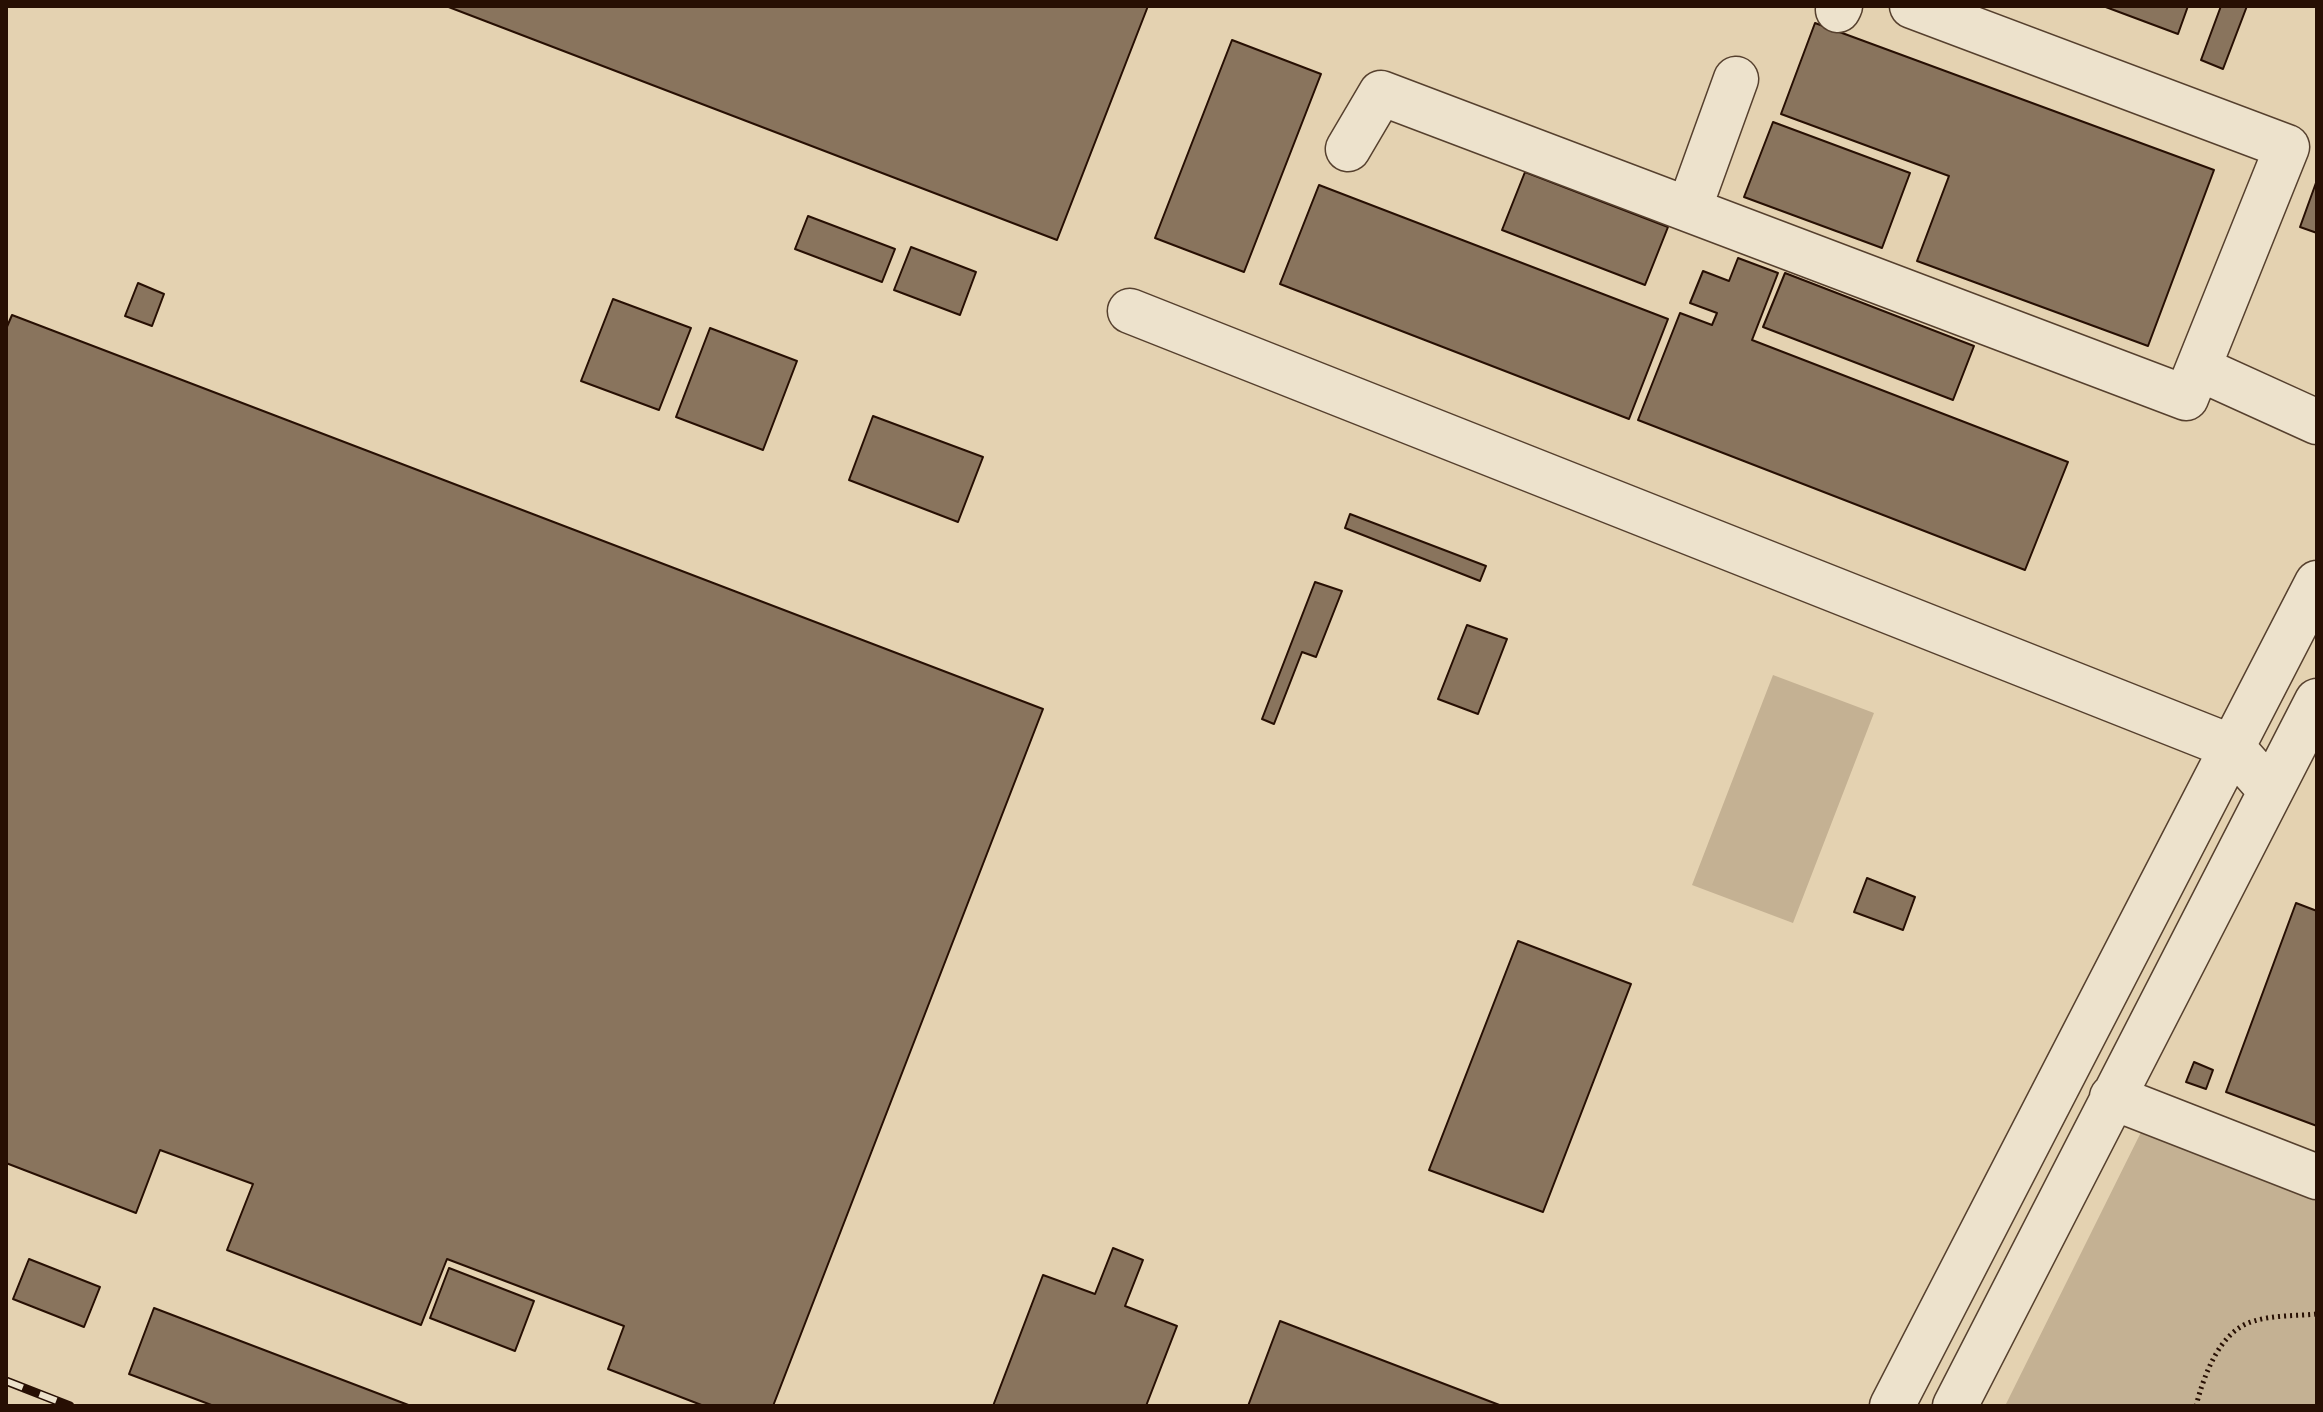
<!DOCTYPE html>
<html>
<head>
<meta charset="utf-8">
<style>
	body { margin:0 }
	#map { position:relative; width:2323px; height:1412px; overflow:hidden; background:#e4d2b1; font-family:"Libre Bodoni",serif }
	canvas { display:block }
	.frame { position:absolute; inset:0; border:8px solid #270f03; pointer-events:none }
</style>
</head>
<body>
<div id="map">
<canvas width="2323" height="1412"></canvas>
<div class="frame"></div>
</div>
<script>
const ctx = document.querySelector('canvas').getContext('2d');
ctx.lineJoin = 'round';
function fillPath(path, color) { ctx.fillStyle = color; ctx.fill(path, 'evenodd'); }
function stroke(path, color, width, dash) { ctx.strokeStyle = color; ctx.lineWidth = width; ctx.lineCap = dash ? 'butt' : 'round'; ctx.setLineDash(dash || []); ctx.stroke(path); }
const green = new Path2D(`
	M1773 675 1874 713 1793 923 1692 885Z
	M2159 1096 2317 1158V1406H2005Z`);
const building = new Path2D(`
	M446 6H1148L1057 240Z
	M2103 6H2188L2178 34Z
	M2221 6H2247L2223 69 2201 60Z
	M1815 23 2214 170 2148 346 1917 261 1949 176 1781 114Z
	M1232 40 1321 74 1244 272 1155 238Z
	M1773 122 1910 173 1882 248 1744 197Z
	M1525 172 1668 227 1645 285 1502 230Z
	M2317 180V233L2300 227Z
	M1319 185 1668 319 1629 419 1280 284Z
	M808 216 895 249 882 282 795 249Z
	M911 247 976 272 960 315 894 290Z
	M1738 258 1778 273 1752 340 2068 462 2025 570 1638 420 1680 313 1712 325 1717 313 1690 303 1703 271 1729 281Z
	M1785 273 1974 346 1953 400 1763 327Z
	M138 283 164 294 152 326 125 316Z
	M613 299 691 328 659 410 581 381Z
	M12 315 1043 709 773 1406H704L608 1369 624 1326 447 1259 421 1325 227 1250 253 1184 160 1150 136 1213 6 1163V329Z
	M710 328 797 361 763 450 676 417Z
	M873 416 983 457 958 522 849 480Z
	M1350 514 1486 566 1480 581 1345 528Z
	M1315 582 1342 591 1316 657 1302 652 1274 724 1262 719Z
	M1467 625 1507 639 1478 714 1438 699Z
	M1867 878 1915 897 1903 930 1854 912Z
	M2296 903 2317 911V1126L2226 1092Z
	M1518 941 1631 984 1543 1212 1429 1170Z
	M2194 1062 2213 1070 2206 1089 2186 1082Z
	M1113 1248 1143 1260 1125 1306 1177 1326 1146 1406H993L1043 1275 1095 1294Z
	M29 1259 100 1287 84 1327 13 1299Z
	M449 1268 534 1301 515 1351 430 1318Z
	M154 1308 411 1406H214L129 1374Z
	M1280 1321 1502 1406H1248Z`);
const path = new Path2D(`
	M2196 1406C2204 1375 2220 1330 2254 1321 2273 1315 2297 1316 2317 1314`);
const minor = new Path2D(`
	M1838 10 1840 6
	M1348 149 1381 93 2186 398 2287 147 1912 6
	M1689 209 1736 79
	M1130 311 2232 747 2270 790
	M2198 368 2317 422
	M2112 1097 2317 1177
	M1892 1406 2317 583
	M1955 1406 2317 701`);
const rail = new Path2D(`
	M6 1381 70 1406`);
fillPath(green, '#c4b193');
fillPath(building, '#89745d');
stroke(building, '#270f03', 2);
stroke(minor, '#56402e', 47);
stroke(path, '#270f03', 5, [2, 4]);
stroke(minor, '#ede2cc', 44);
stroke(rail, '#270f03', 9);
stroke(rail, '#ede2cc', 6, [18]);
</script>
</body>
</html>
